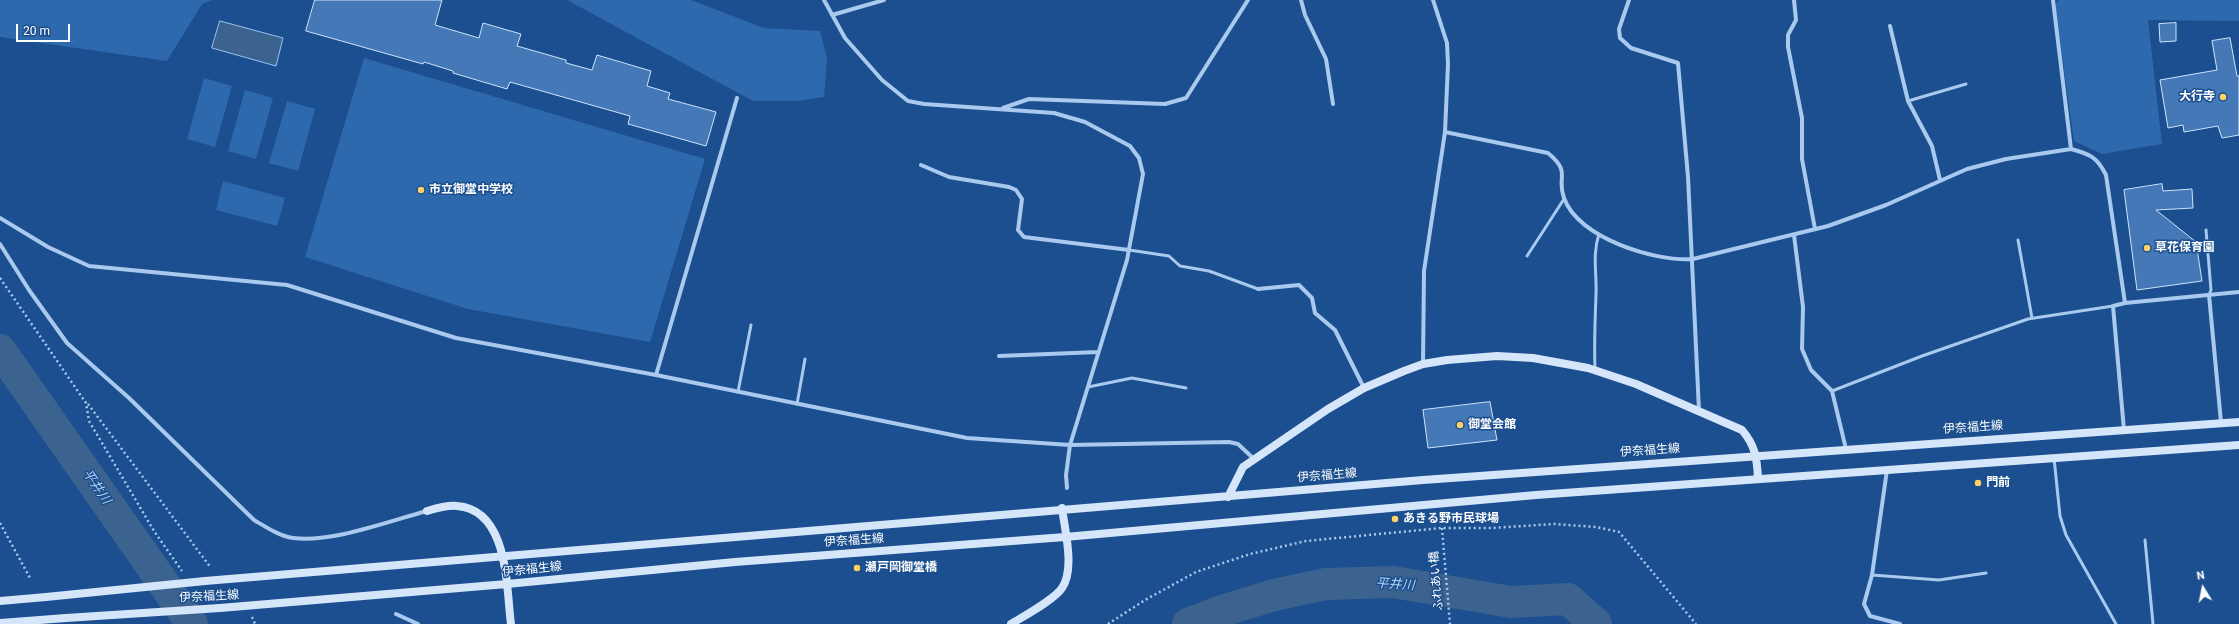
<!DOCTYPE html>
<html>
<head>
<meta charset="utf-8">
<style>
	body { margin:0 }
	#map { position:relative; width:2239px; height:624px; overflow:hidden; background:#1b4f8f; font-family:Roboto,sans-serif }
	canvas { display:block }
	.north { position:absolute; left:2183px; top:568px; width:40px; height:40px; -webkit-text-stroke:3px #1b4f8f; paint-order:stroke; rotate:350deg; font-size:11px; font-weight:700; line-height:16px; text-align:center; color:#fff }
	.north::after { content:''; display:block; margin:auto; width:14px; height:18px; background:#fff; clip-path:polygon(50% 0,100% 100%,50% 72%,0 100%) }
	.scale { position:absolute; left:16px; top:24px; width:54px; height:18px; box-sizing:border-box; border:2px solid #fff; border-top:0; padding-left:5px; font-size:12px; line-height:14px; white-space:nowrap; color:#fff; -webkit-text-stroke:3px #1b4f8f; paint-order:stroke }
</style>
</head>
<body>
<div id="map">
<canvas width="2239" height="624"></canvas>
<div class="north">N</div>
<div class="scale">20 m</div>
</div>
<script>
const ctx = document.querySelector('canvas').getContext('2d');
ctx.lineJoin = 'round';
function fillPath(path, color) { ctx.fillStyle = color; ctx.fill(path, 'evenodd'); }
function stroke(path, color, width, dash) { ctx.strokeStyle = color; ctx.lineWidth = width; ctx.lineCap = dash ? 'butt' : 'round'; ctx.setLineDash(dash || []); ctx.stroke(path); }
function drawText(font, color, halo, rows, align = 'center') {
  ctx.font = font + ' Roboto,"Noto Sans JP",sans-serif'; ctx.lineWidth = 3; ctx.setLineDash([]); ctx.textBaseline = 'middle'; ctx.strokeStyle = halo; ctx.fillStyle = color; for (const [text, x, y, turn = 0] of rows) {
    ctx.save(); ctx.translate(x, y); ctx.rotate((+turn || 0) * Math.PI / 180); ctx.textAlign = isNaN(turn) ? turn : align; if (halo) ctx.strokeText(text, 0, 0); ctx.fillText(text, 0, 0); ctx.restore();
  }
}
const green = new Path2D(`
	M0 0H212L202 4 167 61 0 37Z
	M567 0H691L764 28 820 31 827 58 824 97 797 101H753Z
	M2059 0H2239V21L2148 20 2162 144 2102 154 2074 141 2055 4Z
	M364 58 705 159 650 342 468 309 305 257Z
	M204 78 232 86 215 147 187 139Z
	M245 90 273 98 256 159 228 151Z
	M287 101 315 109 298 171 269 163Z
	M223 181 285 198 277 226 216 210Z`);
const water = new Path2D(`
	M220 21 283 38 276 66 212 48Z`);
const river = new Path2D(`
	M0 350 192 624
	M1188 624 1222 611 1274 595 1326 584 1393 582 1511 602 1568 599 1596 624`);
const building = new Path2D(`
	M315 0H442L435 25 479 38 483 23 521 34 517 46 566 60V63L592 70 597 55 651 71 647 86 670 93 668 99 716 112 706 146 628 124 630 116 510 82 507 89 453 73V71L424 62 423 64 306 31Z
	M2176 23V41L2160 42 2159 24Z
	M2230 38 2237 76H2239V135L2222 138 2218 126 2184 132 2183 125 2168 128 2160 80 2217 70 2212 41Z
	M2162 184 2163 191 2192 189 2193 208 2156 210 2196 242 2202 281 2137 290 2124 190Z
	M1490 402 1497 440 1428 448 1423 410Z`);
const path = new Path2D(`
	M0 278 86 403 89 421 154 531 182 571
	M88 404 211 568
	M0 523 30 578
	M1442 528 1450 624
	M252 617 255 624
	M1108 624 1145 600 1196 572 1250 554 1306 541 1442 528H1492L1554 524 1596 527 1619 532 1696 624`);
const lane = new Path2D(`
	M1908 101 1966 84
	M2206 230 2211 290 2209 295
	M2018 240 2032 318
	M1129 250 1169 256 1180 266 1209 271 1258 289
	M1527 256 1564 199
	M1595 369C1594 344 1595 320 1596 295 1597 273 1592 255 1599 234
	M1088 387 1132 378 1186 388
	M1832 391 1922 356 2028 319 2113 306
	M738 392 751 325
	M797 404 805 359
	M2054 458 2060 516 2066 535 2116 624
	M2145 540 2153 624
	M1872 575 1939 580 1986 573`);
const street = new Path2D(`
	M824 0 845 38 882 80 908 101 924 104 1054 113 1085 122 1130 146 1139 158 1143 174 1127 260 1070 445 1066 475 1067 488
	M1301 0 1305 15 1326 59 1333 104
	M1629 0 1619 29 1620 38 1631 48 1678 63 1688 177 1699 411
	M1794 0 1796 20 1788 35V47L1802 118V159L1815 229
	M832 15 884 0
	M1890 26 1908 101 1932 146 1940 180
	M1003 108 1029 99 1165 104 1186 98 1248 0
	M1445 132 1548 153C1572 173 1556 176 1564 198 1578 238 1655 262 1693 259L1828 226 1886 205 1967 169 2006 159 2071 149 2053 0
	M2071 149C2090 154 2097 157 2106 175L2125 303
	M921 165 949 177 1009 187 1016 190 1022 199 1018 230 1024 237 1129 250
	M0 218 48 247 89 266 287 285 456 338 656 375 967 438 1070 445 1229 442 1238 444 1254 459
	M1794 235 1803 307 1802 349 1811 370 1832 391 1846 449
	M0 244 29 290 67 343 129 398 254 520C266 527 279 536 293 538 332 543 389 521 427 511
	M1258 289 1299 285 1312 298 1315 313 1335 330 1364 388
	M2209 295 2221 422
	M999 356 1098 352
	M1423 364 1424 271 1445 132 1448 64 1447 43 1433 0
	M656 375 737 98
	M2124 430 2113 306 2125 303 2239 292
	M1887 470 1872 575 1864 604 1870 616 1900 624
	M396 614 418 624`);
const secondary = new Path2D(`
	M1228 497 1243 467 1328 409 1364 388 1404 371 1423 364 1447 360 1497 356 1533 358 1588 368 1636 384 1742 430C1755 445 1757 458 1758 478
	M427 511C437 508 447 505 457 506 509 510 506 587 511 624
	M205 581 1423 480 2239 422
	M0 601 46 597
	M220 608 507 584 735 562 1065 537 1536 495 2239 445
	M0 623 66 618
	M1011 624C1024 616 1054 600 1062 588 1075 569 1065 531 1062 508`);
const secondaryBridge = new Path2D(`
	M46 597 205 581
	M66 618 220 608`);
const markers = [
	[2223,97,4,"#ffd166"],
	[421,190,4,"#ffd166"],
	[2147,248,4,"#ffd166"],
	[1460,425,4,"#ffd166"],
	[1978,483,4,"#ffd166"],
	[1395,519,4,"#ffd166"],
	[857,568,4,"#ffd166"]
];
const poiNames = [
	["大行寺",2215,97,"right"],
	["市立御堂中学校",429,190],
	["草花保育園",2155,248],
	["御堂会館",1468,425],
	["門前",1986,483],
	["あきる野市民球場",1403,519],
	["瀬戸岡御堂橋",865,568]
];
const streetNames = [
	["伊奈福生線",1973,428,-4],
	["伊奈福生線",1650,451,-4],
	["伊奈福生線",1327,476,-5],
	["伊奈福生線",854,541,-4],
	["伊奈福生線",532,570,-6],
	["ふれあい橋",1437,581,-95],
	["伊奈福生線",209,597,-3]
];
const waterNames = [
	["平井川",96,487,55],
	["平井川",1395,585,4]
];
fillPath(green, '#2e69ad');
fillPath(water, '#3c6290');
stroke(water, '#9cc4f0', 1);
stroke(river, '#3c6290', 32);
fillPath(building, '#4478b7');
stroke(building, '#cfe3fa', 1);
stroke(path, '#a9c9ee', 2.5, [2, 3]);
stroke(lane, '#a9c9ee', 3);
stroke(street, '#a9c9ee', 4);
stroke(secondary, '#d6e6fa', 8);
stroke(secondaryBridge, '#d6e6fa', 8);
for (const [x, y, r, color] of markers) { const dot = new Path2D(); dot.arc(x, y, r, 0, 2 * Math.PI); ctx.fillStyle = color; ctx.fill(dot); stroke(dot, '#1b4f8f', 1.5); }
drawText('bold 12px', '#fff', '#1b4f8f', poiNames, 'left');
drawText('12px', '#fff', '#1b4f8f', streetNames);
drawText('italic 13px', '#b5d3f5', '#1b4f8f', waterNames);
</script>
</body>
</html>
